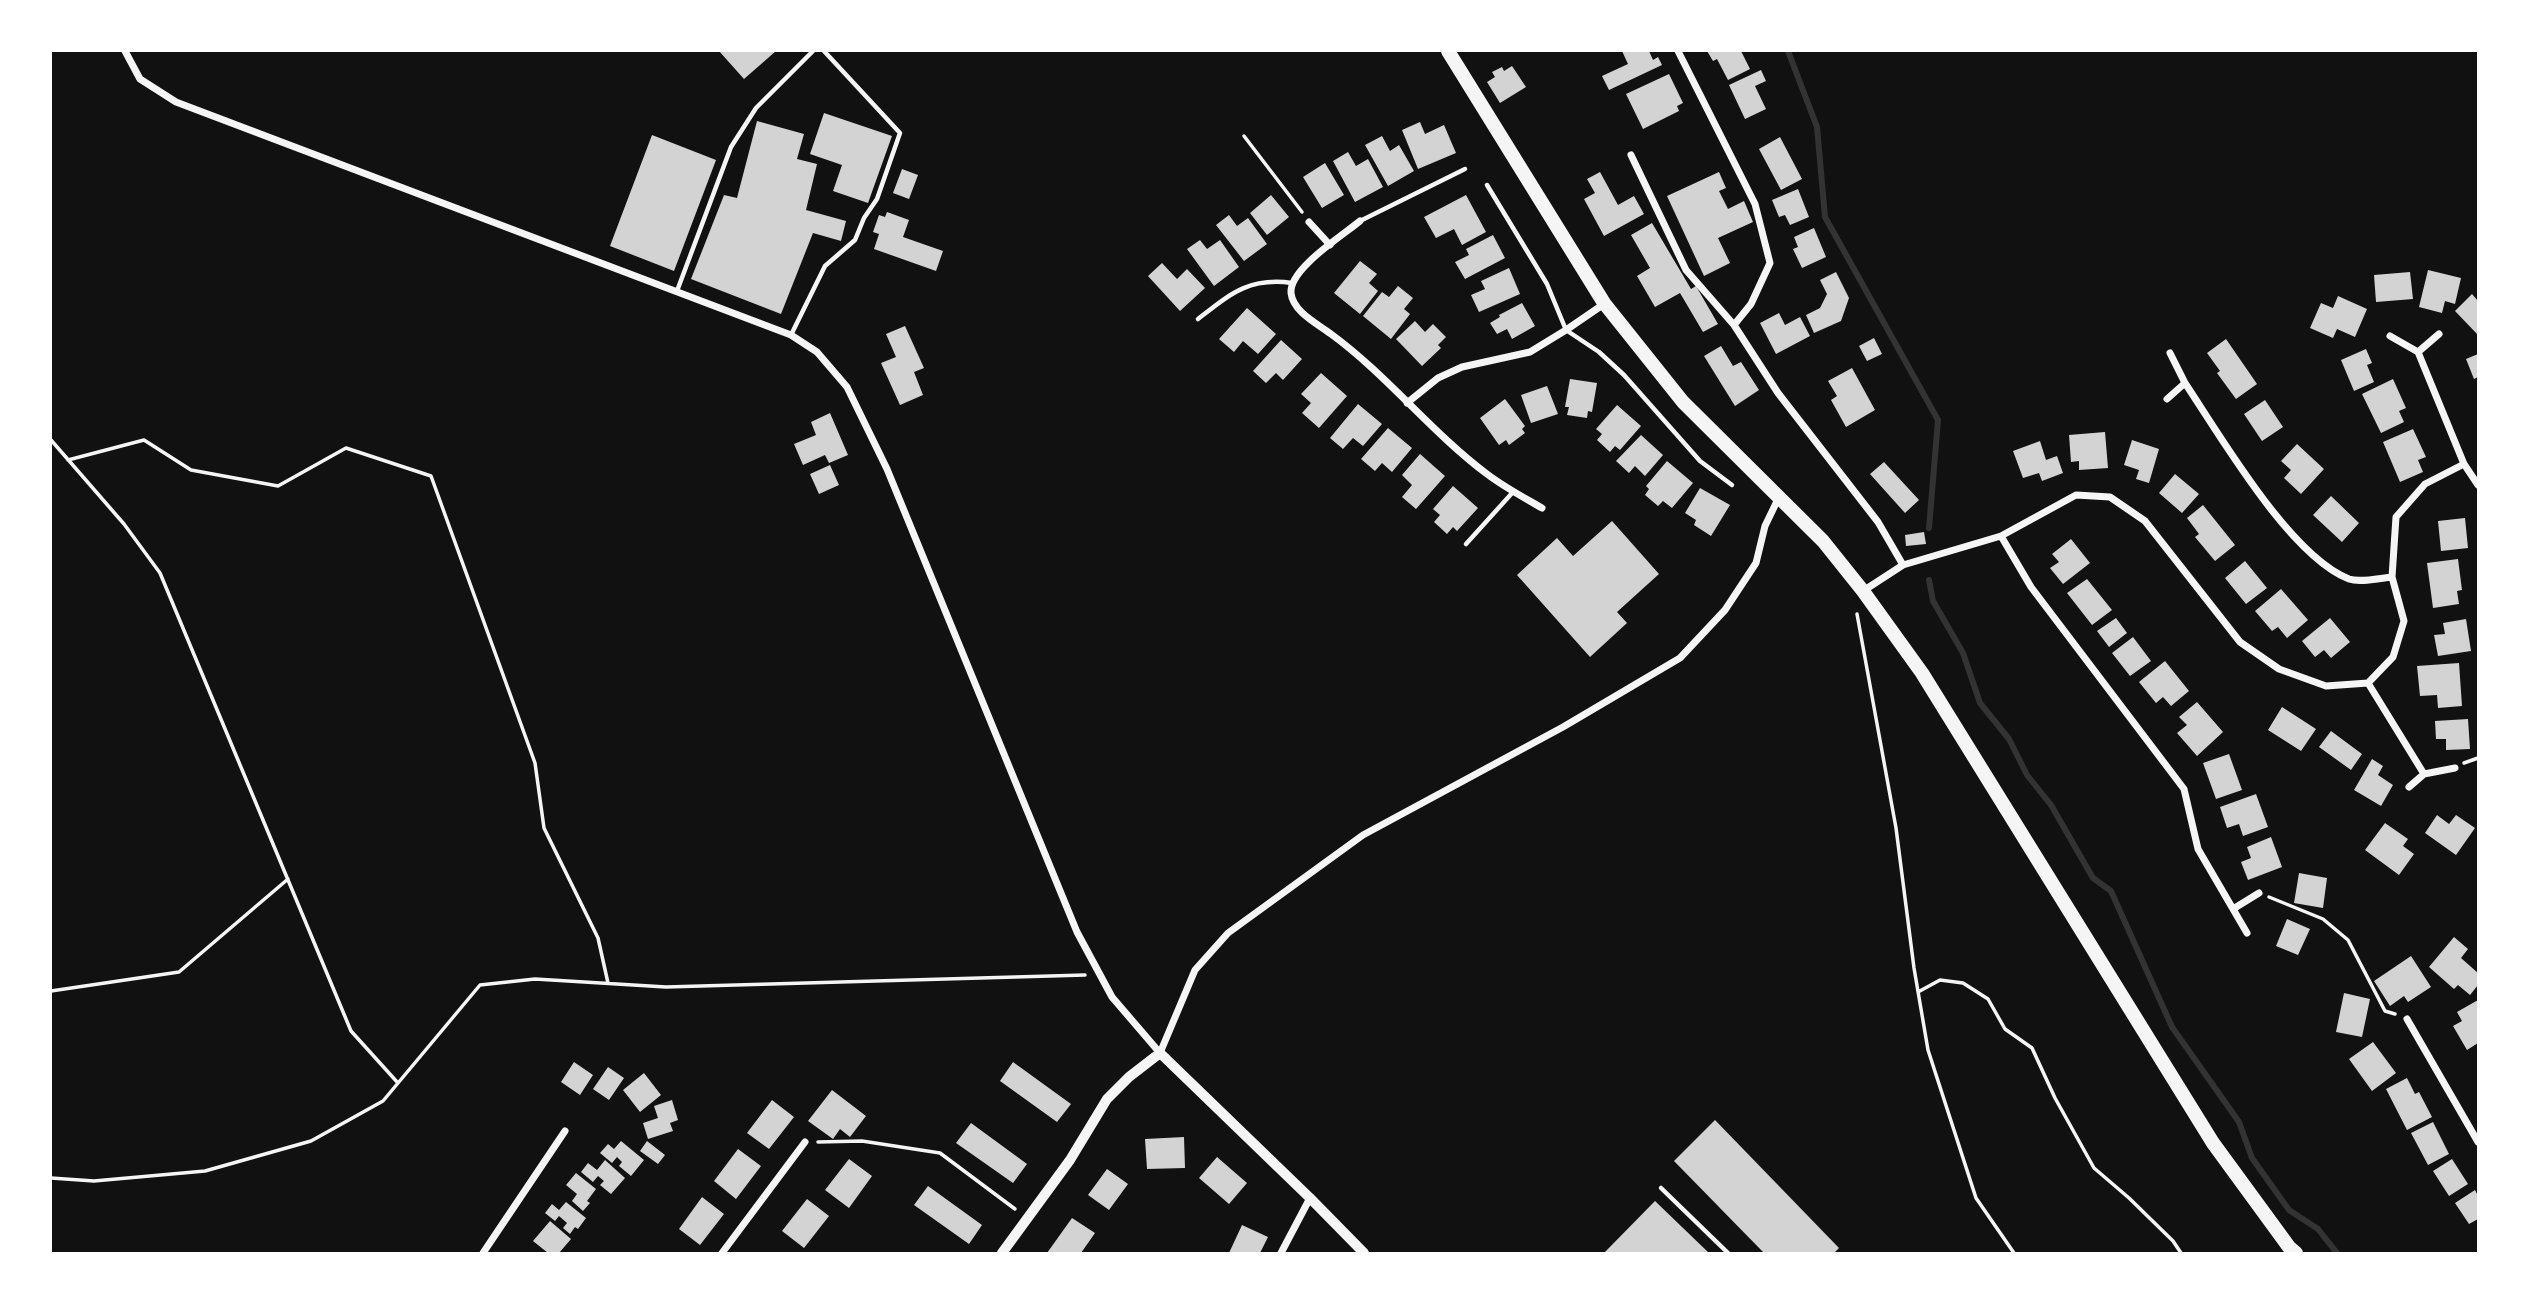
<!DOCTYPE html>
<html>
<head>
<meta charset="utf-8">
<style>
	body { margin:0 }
	#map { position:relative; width:2529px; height:1304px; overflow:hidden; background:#111; font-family:Signika,sans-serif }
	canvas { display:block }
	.frame { position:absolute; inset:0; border:52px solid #fff; pointer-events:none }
</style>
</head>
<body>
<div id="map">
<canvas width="2529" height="1304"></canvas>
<div class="frame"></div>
</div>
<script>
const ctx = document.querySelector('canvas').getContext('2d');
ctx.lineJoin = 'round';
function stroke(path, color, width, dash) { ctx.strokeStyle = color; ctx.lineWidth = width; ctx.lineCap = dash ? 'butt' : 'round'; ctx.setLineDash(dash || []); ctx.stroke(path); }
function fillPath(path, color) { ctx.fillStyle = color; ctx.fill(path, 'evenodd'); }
const stream = new Path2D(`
	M1788 51 1817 127 1825 217 1938 420 1929 528
	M1929 580 1933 601 1963 653 1980 703 2009 739 2027 775 2051 805 2093 878 2111 891 2172 1027 2239 1122 2252 1158 2289 1210 2318 1229 2337 1253`);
const building = new Path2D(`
	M719 51H776L744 79Z
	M1622 51H1649L1653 60 1658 57 1662 65 1609 90 1602 76 1628 64Z
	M1707 51H1741L1750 69 1728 80 1717 59 1713 61Z
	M1512 66 1526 87 1500 103 1487 82 1495 77 1492 72 1502 67 1504 71Z
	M1761 70 1766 81 1755 86 1766 109 1745 119 1729 85Z
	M1669 74 1683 103 1677 106 1679 111 1643 129 1626 94Z
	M824 113 892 136 868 203 833 191 842 165 810 154Z
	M757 121 804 134 797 159 817 164 806 210 846 221 841 241 813 233 781 314 691 279 724 195 737 198Z
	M1420 122 1425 134 1444 125 1456 153 1418 169 1402 130Z
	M652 135 716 160 674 271 610 246Z
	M1382 136 1390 151 1399 145 1414 171 1388 186 1365 145Z
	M1780 137 1802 179 1781 190 1759 149Z
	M1348 152 1356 166 1368 159 1383 187 1355 202 1333 161Z
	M1325 163 1344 195 1322 208 1303 177Z
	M902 169 918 175 909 199 893 193Z
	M1600 172 1618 205 1634 196 1644 214 1604 236 1584 199 1595 193 1587 179Z
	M1719 172 1726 188 1719 191 1728 209 1744 201 1753 222 1718 238 1730 263 1704 276 1667 196Z
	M1798 189 1809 217 1790 225 1785 215 1779 217 1772 200Z
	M1271 195 1289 217 1267 235 1250 213Z
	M1466 195 1486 232 1462 245 1454 229 1436 238 1424 217Z
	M887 212 909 220 903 237 943 251 936 271 874 249 879 234 873 232 879 215 885 217Z
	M1229 215 1237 226 1248 218 1267 244 1244 261 1216 225Z
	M1652 223 1691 289 1696 286 1718 324 1703 332 1680 293 1655 307 1637 276 1650 268 1631 235Z
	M1814 228 1826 257 1802 268 1793 249 1798 247 1794 237Z
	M1493 235 1505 258 1465 279 1455 262 1469 255 1466 249Z
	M1200 240 1207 249 1220 240 1239 267 1214 286 1187 249Z
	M1360 261 1377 274 1369 283 1378 291 1360 314 1334 293Z
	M1162 263 1177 279 1187 269 1205 288 1180 311 1148 276Z
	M1509 268 1520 294 1479 312 1471 295 1485 289 1481 281Z
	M2428 270 2461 278 2455 304 2445 301 2442 313 2419 307Z
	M1836 272 1849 298 1841 321 1814 333 1806 315 1820 308 1827 294 1820 280Z
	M2410 272 2413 299 2376 302 2374 275Z
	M1398 286 1413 298 1404 309 1410 314 1391 339 1363 316 1382 292 1389 297Z
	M2472 294 2478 301V335L2455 311Z
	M2338 296 2367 309 2355 337 2337 329 2333 338 2310 328 2321 303 2333 308Z
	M1522 303 1535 326 1512 339 1507 329 1497 334 1490 323 1500 317 1499 315Z
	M1247 308 1276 334 1258 354 1243 341 1234 352 1219 339Z
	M1779 313 1785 325 1800 317 1810 336 1776 354 1760 323Z
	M1415 321 1425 332 1433 324 1446 337 1438 345 1441 348 1422 366 1396 339Z
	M905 326 924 368 914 372 923 395 900 405 881 363 896 357 886 334Z
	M1874 338 1882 354 1867 361 1859 346Z
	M2226 339 2257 384 2236 399 2217 373 2220 371 2207 353Z
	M1281 340 1302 359 1283 380 1276 373 1266 383 1253 371Z
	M1721 346 1733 366 1741 362 1759 390 1735 406 1704 356Z
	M2366 349 2372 363 2367 365 2374 382 2354 391 2341 360Z
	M2478 354V377L2474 379 2466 359Z
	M1852 368 1875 410 1846 427 1831 400 1837 396 1828 381Z
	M1321 373 1347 396 1319 428 1302 413 1311 403 1301 394Z
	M1570 379 1597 383 1592 412 1588 411 1587 418 1567 415 1569 407H1565Z
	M2393 379 2406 408 2399 411 2404 422 2381 433 2362 394Z
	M1547 386 1558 414 1531 423 1521 395Z
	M1505 399 1525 426 1522 429 1525 433 1509 445 1506 440 1499 445 1480 418Z
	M2265 400 2283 427 2262 441 2244 414Z
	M1358 404 1382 424 1363 446 1353 438 1343 449 1330 438Z
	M1617 405 1641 426 1620 450 1615 446 1610 452 1597 440 1602 434 1596 429Z
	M830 413 848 455 829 463 825 455 803 465 794 444 816 435 811 422Z
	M1388 428 1412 448 1392 472 1382 463 1375 471 1361 459Z
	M2413 429 2426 457 2418 460 2423 472 2400 482 2383 442Z
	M2105 432 2108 468 2079 470V461L2071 462 2069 435Z
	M1641 435 1663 455 1645 476 1635 466 1629 473 1616 461Z
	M2132 440 2159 449 2149 483 2136 479 2139 470 2124 465Z
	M2040 441 2046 460 2057 456 2063 473 2042 481 2039 473 2023 478 2013 451Z
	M2297 444 2324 469 2301 494 2284 478 2291 470 2281 461Z
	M1420 454 1445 476 1416 509 1402 497 1412 485 1402 475Z
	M1667 461 1693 483 1672 508 1663 501 1658 506 1645 495 1649 489 1646 486Z
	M1884 462 1919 500 1905 513 1870 474Z
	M830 465 839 485 819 494 810 474Z
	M2175 474 2199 494 2182 513 2159 493Z
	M1453 486 1478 508 1457 531 1453 527 1447 534 1434 522 1440 515 1433 509Z
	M1700 488 1730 505 1711 536 1694 525 1696 520 1685 513Z
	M2331 496 2359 523 2342 542 2313 515Z
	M2203 505 2235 545 2215 561 2195 537 2199 534 2187 518Z
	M2465 518 2468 548 2441 551 2438 521Z
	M1612 521 1659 574 1617 612 1627 623 1590 657 1517 575 1557 538 1573 556Z
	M1924 532 1926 544 1906 546 1905 535Z
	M2071 539 2090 563 2063 584 2050 568 2059 562 2052 554Z
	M2458 559 2462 590 2457 591 2459 604 2433 608 2427 563Z
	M2245 561 2267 588 2246 604 2225 578Z
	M2087 579 2112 610 2092 625 2067 593Z
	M2281 589 2308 620 2287 638 2278 627 2272 631 2255 611Z
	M2116 618 2127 633 2109 647 2097 631Z
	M2330 618 2350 642 2331 658 2324 650 2315 657 2302 641Z
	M2466 619 2471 651 2438 656 2434 635 2445 634 2443 623Z
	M2133 637 2151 661 2130 676 2112 653Z
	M2165 661 2189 691 2171 706 2163 697 2156 703 2139 682Z
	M2459 663 2462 706 2438 708 2437 695 2420 696 2417 666Z
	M2197 702 2223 732 2197 756 2177 733 2187 725 2179 717Z
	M2282 707 2316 729 2301 751 2268 730Z
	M2468 719 2470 749 2446 750V739H2436L2435 721Z
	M2331 731 2362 754 2351 770 2319 747Z
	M2229 754 2242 790 2216 799 2203 763Z
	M2372 759 2383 766 2378 775 2393 785 2381 806 2354 790Z
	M2256 794 2268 827 2243 836 2239 824 2227 828 2220 807Z
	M2437 815 2449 824 2456 815 2475 828 2456 855 2425 833Z
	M2385 823 2408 839 2403 846 2414 854 2399 875 2365 850Z
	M2271 837 2282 867 2248 880 2241 862 2251 858 2247 847Z
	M2299 873 2327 878 2323 908 2294 903Z
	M2287 919 2310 929 2298 955 2276 946Z
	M2454 937 2468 949 2461 958 2478 973V985L2470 995 2458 985 2454 989 2429 967Z
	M2411 956 2431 987 2408 1002 2404 996 2390 1006 2374 981Z
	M2344 993 2370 999 2362 1037 2336 1032Z
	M2478 1000V1043L2467 1050 2453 1026 2462 1021 2457 1012Z
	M2373 1042 2396 1073 2372 1091 2349 1059Z
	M574 1062 593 1075 580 1095 561 1082Z
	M1013 1062 1071 1104 1057 1122 1000 1081Z
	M608 1067 624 1078 609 1100 593 1089Z
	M644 1073 661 1095 640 1112 623 1090Z
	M2407 1078 2415 1094 2419 1092 2432 1117 2407 1130 2386 1089Z
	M832 1090 866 1116 850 1137 840 1129 833 1139 808 1121Z
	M672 1100 678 1120 670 1123 673 1131 648 1139 643 1123 658 1118 654 1106Z
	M772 1100 794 1117 769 1149 747 1133Z
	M1715 1120 1839 1248 1834 1253H1764L1674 1161Z
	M2433 1122 2449 1154 2428 1165 2411 1133Z
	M971 1123 1027 1164 1013 1183 956 1143Z
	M1184 1137 1185 1168 1147 1169 1145 1139Z
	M621 1141 644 1160 631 1176 619 1166 622 1162 617 1157 612 1163 600 1153 608 1144 614 1149Z
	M647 1141 665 1155 658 1164 640 1151Z
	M738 1149 761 1166 736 1199 714 1181Z
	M1217 1157 1247 1183 1229 1204 1199 1178Z
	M849 1159 872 1176 849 1208 825 1190Z
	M2452 1159 2468 1184 2449 1196 2433 1171Z
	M605 1160 625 1178 611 1194 600 1185 604 1181 598 1176 593 1182 581 1172 588 1163 597 1170Z
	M1107 1169 1128 1184 1109 1210 1088 1195Z
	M576 1173 596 1189 587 1201 590 1203 583 1211 572 1201 577 1194 566 1185Z
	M928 1186 982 1225 969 1244 914 1205Z
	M2475 1190 2478 1196V1219L2469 1224 2455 1203Z
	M702 1197 724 1214 700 1245 679 1229Z
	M807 1199 829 1216 804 1248 782 1231Z
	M1655 1201 1709 1253H1604Z
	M566 1202 586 1218 578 1229 575 1227 570 1234 563 1228 567 1223 559 1216 555 1221 545 1213 552 1204 559 1210Z
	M1072 1218 1095 1233 1081 1253H1047Z
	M550 1221 571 1239 559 1253H548L533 1241Z
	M1242 1225 1268 1237 1260 1253H1229Z`);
const path = new Path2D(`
	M1244 136 1302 212
	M51 440 124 524 160 573 351 1031 398 1083
	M68 460 144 440 191 470 278 486 346 448 431 476 535 763 544 828 598 938 608 983
	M1857 614 1896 828 1914 968 1928 1050 1976 1198 2014 1253
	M2464 763 2478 758
	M2269 897 2323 919 2348 940 2385 1011 2395 1014
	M51 991 179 972 288 879
	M1918 992 1940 980 1963 983 1988 999 2005 1029 2032 1048 2055 1098 2094 1168 2129 1198 2173 1241 2181 1253
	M818 1142 862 1141 940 1153 1015 1209
	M51 1178 94 1181 205 1171 311 1141 383 1101 480 985 535 979 666 987 1085 975`);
const service = new Path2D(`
	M1487 185 1547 284 1566 330 1599 352 1624 375 1700 461 1732 485
	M1360 221 1465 169
	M677 291 731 147 756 108 813 51
	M1198 319C1230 294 1249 277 1292 283
	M791 335 825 266 855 240 864 218 877 199 900 133 824 51
	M1466 544 1513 492
	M1661 1188 1728 1253`);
const minor = new Path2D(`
	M125 51 140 79 176 102 791 335 817 352 847 387 887 469 1077 932 1112 997 1160 1053 1195 970 1228 933 1363 835 1563 727 1680 658 1725 610 1756 563 1765 526 1779 497
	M1678 51 1755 204 1770 263 1751 304 1734 325
	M1631 155 1686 270 1734 325 1778 393 1878 522 1903 565
	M1360 221C1342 236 1289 269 1291 293 1293 312 1318 324 1331 334 1387 375 1431 432 1487 474 1504 487 1523 497 1542 508
	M1309 222 1330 245
	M2390 336 2418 352 2439 334
	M2418 352 2464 464 2478 485
	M2185 383C2221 437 2290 556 2349 579 2360 583 2380 578 2392 577
	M2167 399 2185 383 2170 353
	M1407 403 1438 378 1462 367 1530 352 1566 330 1604 304
	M2001 536 2031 587 2184 789 2198 849 2247 933
	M1863 591 1903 565 2001 536 2076 495 2110 497 2145 521 2240 642 2279 669 2326 686 2368 683 2393 657 2404 621 2392 577 2396 517 2425 484 2464 464
	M2368 683 2424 774
	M2409 787 2424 774 2455 768
	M2233 909 2259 893
	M2407 1019 2478 1142
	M483 1253 565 1131
	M722 1253 805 1142
	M1281 1253 1310 1198`);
const tertiary = new Path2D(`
	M1002 1253 1070 1160 1107 1099 1129 1077 1160 1053 1310 1198 1364 1253`);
const primary = new Path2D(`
	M1448 51 1604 303 1683 402 1823 541 1863 591 1922 673 2213 1143 2289 1247 2296 1253`);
stroke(stream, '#333', 6);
fillPath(building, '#d3d3d3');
stroke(path, '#f5f5f5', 3.5);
stroke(service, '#f5f5f5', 4.5);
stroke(minor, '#f5f5f5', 7);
stroke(tertiary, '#f5f5f5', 10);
stroke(primary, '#f5f5f5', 14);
</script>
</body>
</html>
